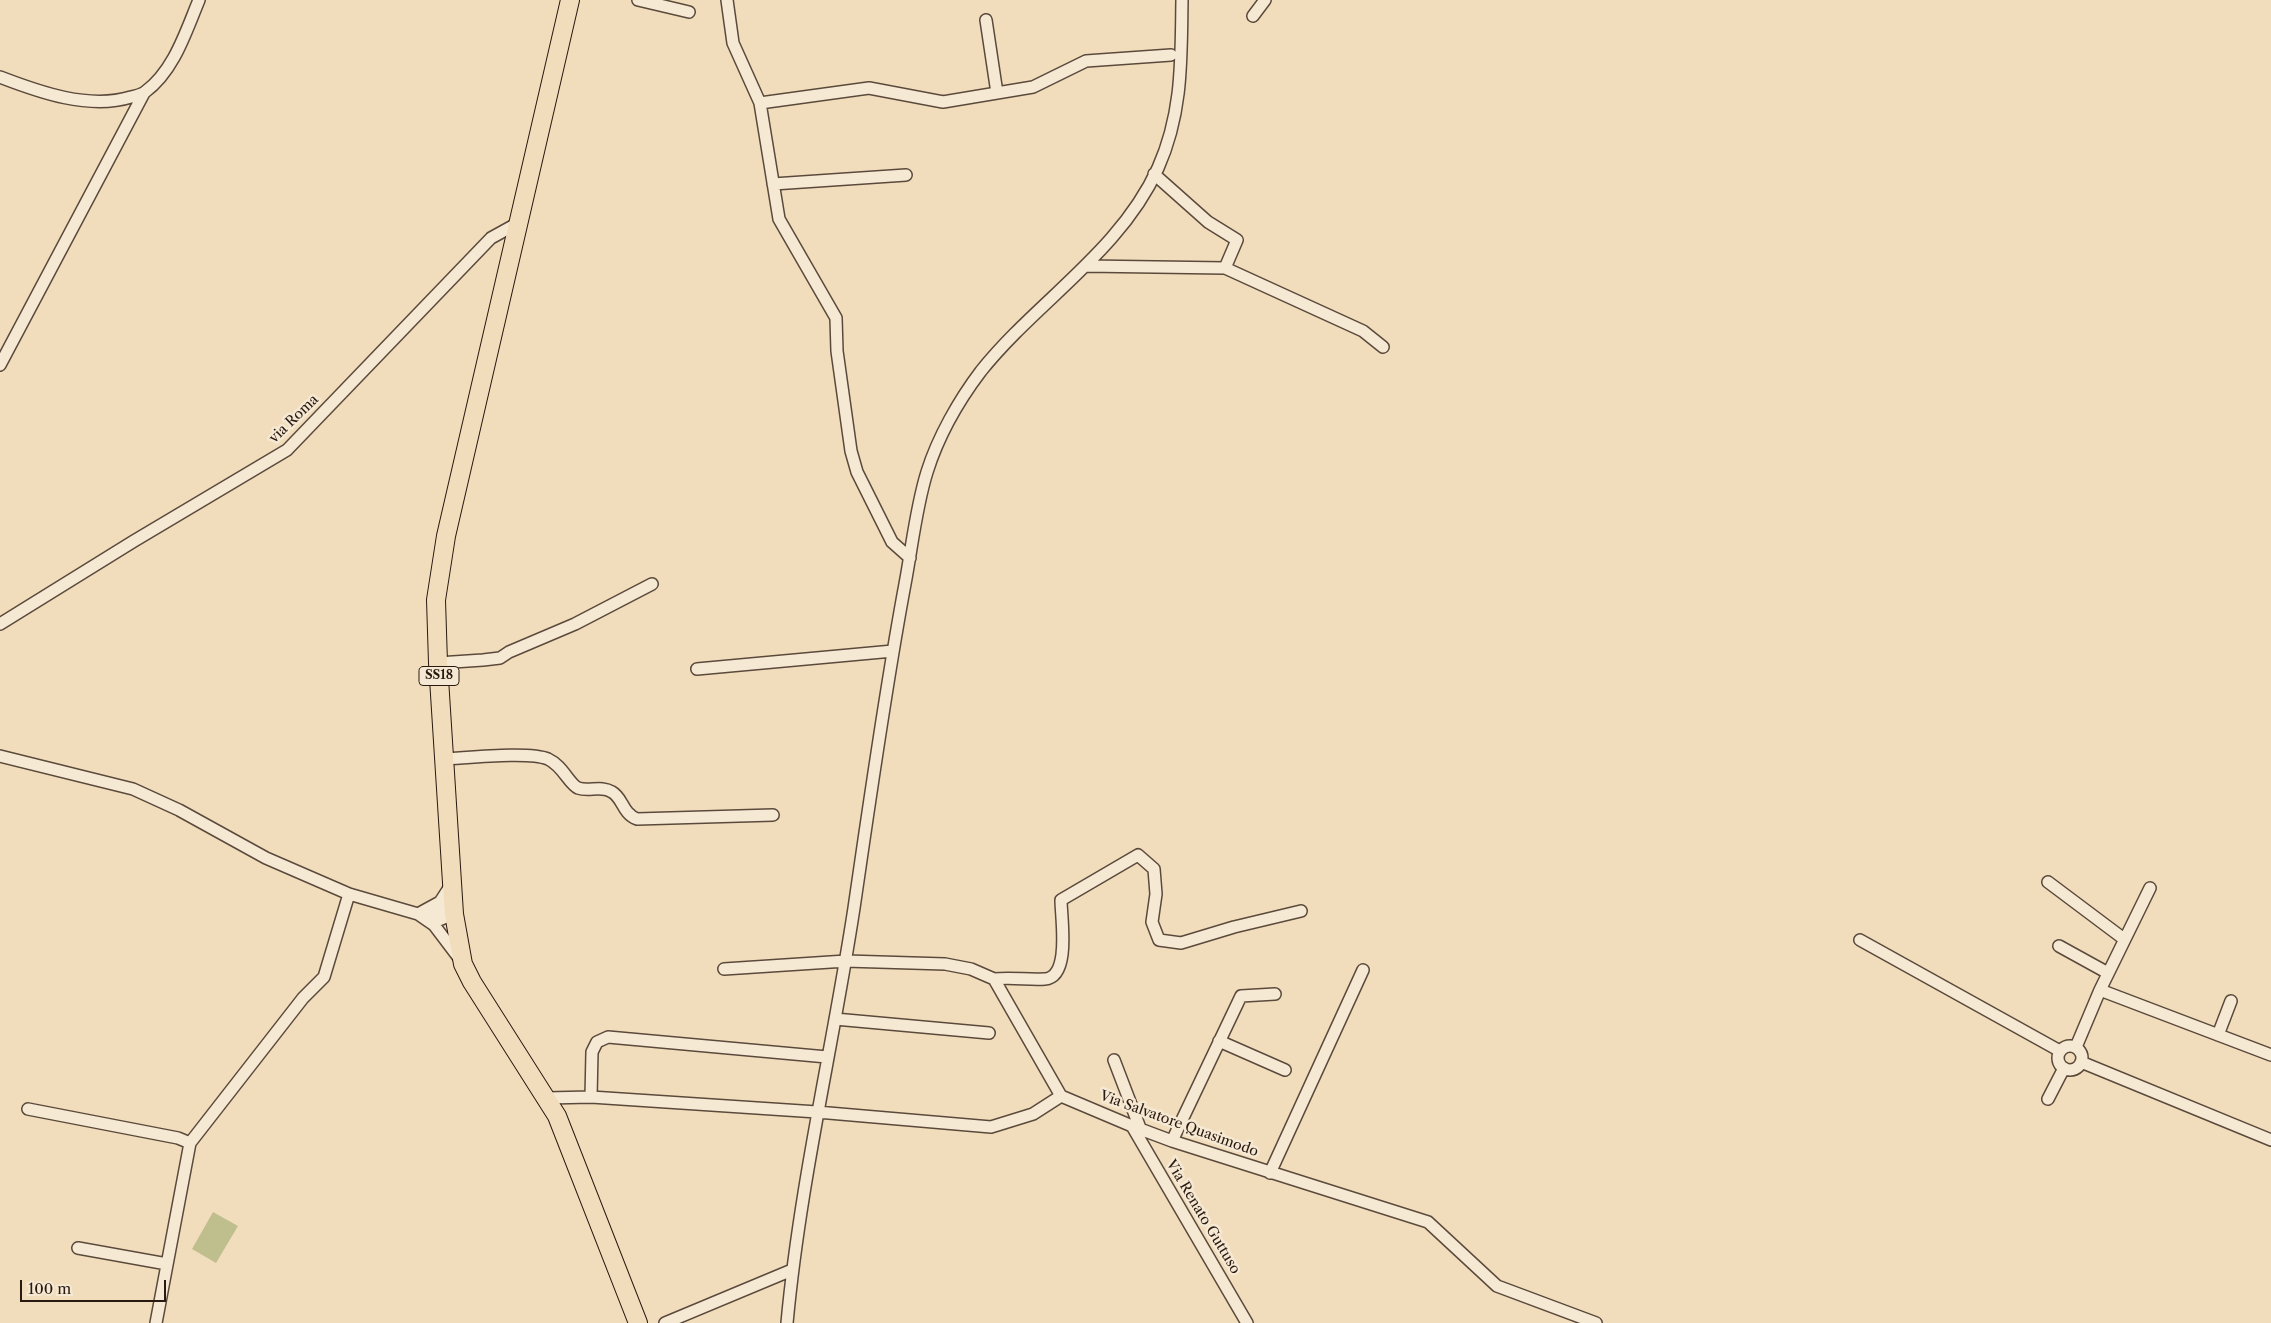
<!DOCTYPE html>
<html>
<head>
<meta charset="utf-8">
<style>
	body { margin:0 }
	#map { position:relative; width:2271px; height:1323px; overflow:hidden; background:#f1ddbc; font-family:"Libre Caslon Text",serif }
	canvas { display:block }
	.scale { position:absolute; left:20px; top:1280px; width:146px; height:22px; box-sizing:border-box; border:2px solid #291911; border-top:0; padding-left:6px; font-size:15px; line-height:18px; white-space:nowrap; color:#291911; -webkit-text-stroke:4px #f6e9d3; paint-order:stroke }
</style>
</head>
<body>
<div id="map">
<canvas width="2271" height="1323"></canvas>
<div class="scale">100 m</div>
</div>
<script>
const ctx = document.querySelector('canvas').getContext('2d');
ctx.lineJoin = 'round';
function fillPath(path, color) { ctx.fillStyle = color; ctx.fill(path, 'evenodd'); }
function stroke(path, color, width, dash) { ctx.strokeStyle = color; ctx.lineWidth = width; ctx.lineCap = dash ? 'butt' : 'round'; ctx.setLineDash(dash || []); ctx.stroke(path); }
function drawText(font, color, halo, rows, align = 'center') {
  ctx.font = font + ' "Libre Caslon Text",serif'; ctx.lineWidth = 5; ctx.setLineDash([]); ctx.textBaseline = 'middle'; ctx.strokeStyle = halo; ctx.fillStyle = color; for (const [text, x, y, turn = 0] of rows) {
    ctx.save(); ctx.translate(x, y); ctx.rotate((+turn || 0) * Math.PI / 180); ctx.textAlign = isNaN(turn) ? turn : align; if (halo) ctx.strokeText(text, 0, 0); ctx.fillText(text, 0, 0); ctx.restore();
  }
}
const green = new Path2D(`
	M213 1212 238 1226 216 1263 192 1249Z`);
const minor = new Path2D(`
	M638 0 689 12
	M727 0 733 43 760 103 779 219 836 318 837 351 851 451 857 472 892 542 910 558
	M1253 16 1265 0
	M986 20 997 93
	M0 77C39 92 89 110 131 97 135 96 141 95 145 92 174 71 186 31 199 0
	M760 103 869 88 943 102 1033 87 1086 61 1171 55
	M1154 174 1208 222 1237 240 1225 268
	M773 184 906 175
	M1086 266 1225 268 1363 331 1383 347
	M0 365 144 93
	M0 624 134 541 287 450 491 238 520 222
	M438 663 483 660 500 658 509 652 575 624 652 584
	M697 669 893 651
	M0 756 133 789 179 810 266 858 349 894 418 914
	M444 759C467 758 529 751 548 759 563 766 569 784 578 788 589 792 601 785 612 792 623 798 622 813 637 819L773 815
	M2048 882 2124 939
	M451 885 440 902 418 914 434 925 459 958
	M426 919 439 920 454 914 441 909 427 911
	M1860 940 2060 1051
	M2059 946 2108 973
	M724 969 846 961 945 964 971 969 994 979 1061 1096 1132 1126 1172 1141 1428 1222 1497 1286 1596 1323
	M994 979C1011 977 1028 980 1045 979 1071 977 1061 918 1061 900L1138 855 1154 869 1156 894 1152 922 1159 940 1181 943 1234 927 1301 911
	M2100 990 2271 1055
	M835 1019 989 1033
	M2218 1035 2231 1001
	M1219 1041 1285 1070
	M2058 1058a12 12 0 1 1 24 0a12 12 0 1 1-24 0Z
	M2076 1047 2100 990 2150 888
	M1114 1060 1140 1128
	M2081 1062 2271 1140
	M591 1097 592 1052 597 1042 608 1037 827 1057
	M547 1098 591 1097 817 1112 991 1127 1033 1114 1061 1096
	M2048 1099 2064 1068
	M28 1109 178 1138 190 1143
	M1132 1126 1247 1323
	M1172 1141 1241 996 1275 994
	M1270 1173 1363 970
	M78 1248 167 1264
	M156 1323 190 1143 303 998 324 977 349 894
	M665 1323 792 1270
	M787 1323C800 1183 833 1046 854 908 870 799 885 691 905 584 912 547 916 507 927 472 938 437 959 400 981 371 1037 301 1120 252 1158 168 1183 112 1181 59 1182 0`);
const primary = new Path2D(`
	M570 0 446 536 436 600 438 663 454 914 463 964 472 982 557 1116 638 1323`);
const shields = [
	[439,676,40]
];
const shieldNames = [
	["SS18",439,676]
];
const streetNames = [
	["via Roma",294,419,-44],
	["Via Salvatore Quasimodo",1179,1124,20],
	["Via Renato Guttuso",1203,1217,59]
];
fillPath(green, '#bfbf8d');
stroke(minor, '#5b4a3c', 14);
stroke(primary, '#291911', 20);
stroke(minor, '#f6e9d3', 11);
stroke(primary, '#f1ddbc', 18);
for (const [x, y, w] of shields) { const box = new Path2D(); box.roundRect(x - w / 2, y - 9.5, w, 19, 4); ctx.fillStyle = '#f6e9d3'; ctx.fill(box); stroke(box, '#291911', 1); }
drawText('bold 12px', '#291911', null, shieldNames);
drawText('14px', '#291911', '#f6e9d3', streetNames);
</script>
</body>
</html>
